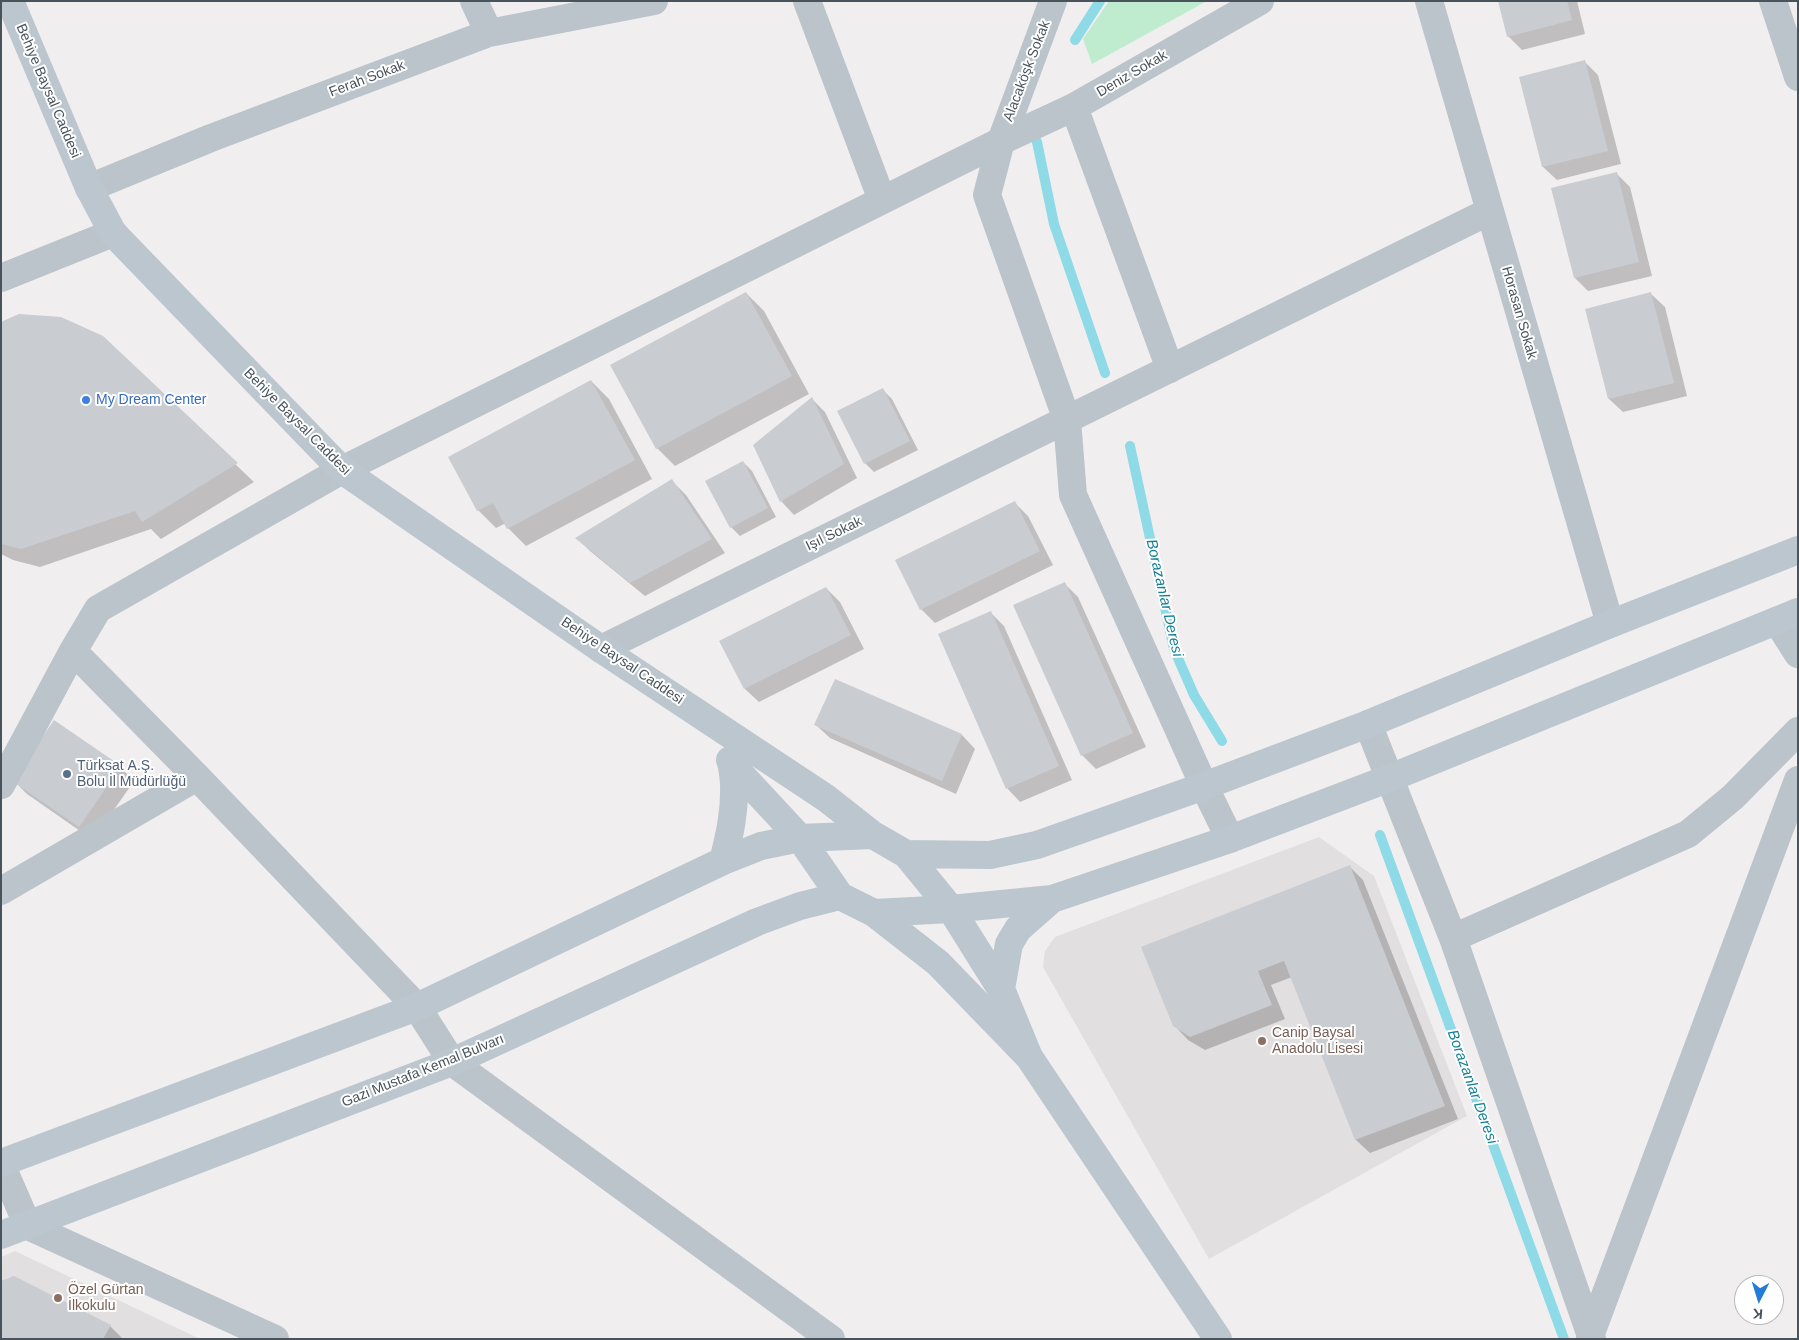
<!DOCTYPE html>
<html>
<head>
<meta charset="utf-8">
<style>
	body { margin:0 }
	#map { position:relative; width:1799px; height:1340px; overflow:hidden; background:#f1eeef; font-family:Helvetica,sans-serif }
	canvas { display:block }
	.frame { position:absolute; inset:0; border:2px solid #48535b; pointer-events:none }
	.north { position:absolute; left:1734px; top:1275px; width:50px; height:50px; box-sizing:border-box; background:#fff; border:1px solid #b6babd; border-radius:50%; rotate:185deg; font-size:14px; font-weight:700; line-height:20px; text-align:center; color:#48535b }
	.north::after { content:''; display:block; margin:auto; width:18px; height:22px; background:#237dd6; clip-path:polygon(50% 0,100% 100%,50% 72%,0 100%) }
</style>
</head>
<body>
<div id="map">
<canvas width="1799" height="1340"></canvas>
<div class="frame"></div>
<div class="north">K</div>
</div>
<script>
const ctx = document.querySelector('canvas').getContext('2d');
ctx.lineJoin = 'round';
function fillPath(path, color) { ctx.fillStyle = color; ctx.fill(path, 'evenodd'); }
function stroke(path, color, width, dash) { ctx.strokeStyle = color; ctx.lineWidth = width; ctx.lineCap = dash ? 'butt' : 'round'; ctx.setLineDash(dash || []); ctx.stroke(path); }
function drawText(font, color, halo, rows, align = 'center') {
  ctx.font = font + ' Helvetica,sans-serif'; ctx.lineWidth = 4; ctx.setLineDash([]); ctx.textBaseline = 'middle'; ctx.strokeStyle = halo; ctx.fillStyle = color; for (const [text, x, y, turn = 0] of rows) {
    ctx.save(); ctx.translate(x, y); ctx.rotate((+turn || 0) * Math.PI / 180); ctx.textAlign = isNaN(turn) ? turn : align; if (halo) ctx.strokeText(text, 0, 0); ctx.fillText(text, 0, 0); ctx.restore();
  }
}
const education = new Path2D(`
	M1319 837 1374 876 1467 1116 1209 1259 1043 967 1045 951 1055 937Z
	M15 1251 200 1339H1V1257Z`);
const green = new Path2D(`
	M1109 1H1207L1092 64 1083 39Z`);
const shadow = new Path2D(`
	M1499 1H1577L1585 34 1522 50 1508 36Z
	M1585 62 1598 75 1621 164 1557 180 1543 167 1521 78Z
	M1616 173 1630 187 1652 276 1588 291 1575 278Z
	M746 293 764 311 809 394 675 466 657 448 612 365Z
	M1651 294 1665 307 1687 396 1623 412 1609 399Z
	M1 323 102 337 254 482 161 539 151 529 40 567 13 560 1 554Z
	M591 381 609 399 652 479 526 546 508 528 506 523 496 528 478 510Z
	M883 390 892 399 918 450 874 472 865 463Z
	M812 399 825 412 857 478 794 515 781 501Z
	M743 462 752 471 776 517 740 536 731 527Z
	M672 481 686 495 725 553 645 596 590 551 577 538Z
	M1014 502 1028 516 1053 565 935 623 921 609Z
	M1065 584 1078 597 1146 747 1096 769 1082 755Z
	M826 588 840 602 864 649 759 702 745 689 721 642Z
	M991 613 1004 626 1072 780 1020 802 1007 788Z
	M836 680 962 735 975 749 956 794 830 738 816 725Z
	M54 722 120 767 134 781 93 840 27 794 14 781Z
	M1350 867 1363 880 1458 1119 1370 1153 1356 1140 1292 977 1271 985 1285 1019 1205 1050 1188 1040 1174 1025Z
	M110 1326 123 1339H1Z`);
const stream = new Path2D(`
	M1075 40 1100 1
	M1037 142 1054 224 1105 373
	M1130 446 1174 649 1194 695 1222 741
	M1380 835 1564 1339`);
const building = new Path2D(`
	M1498 1H1567L1572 20 1507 37Z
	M1585 60 1608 151 1542 167 1519 77Z
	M1617 172 1639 262 1574 278 1551 188Z
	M746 292 792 376 656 449 610 365Z
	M1651 292 1674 383 1608 399 1585 309Z
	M19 314 61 317 103 336 238 463 142 522 135 511 21 549 1 544V322Z
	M591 380 635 460 507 529 493 503 477 511 448 457Z
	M883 388 910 441 864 464 837 411Z
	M812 397 844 464 780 502 753 445Z
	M743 461 768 508 730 528 705 481Z
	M672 479 712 539 630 583 575 538Z
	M1015 501 1040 551 920 610 895 560Z
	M1065 582 1133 733 1081 756 1013 605Z
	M826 587 851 635 744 689 719 641Z
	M991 611 1059 766 1006 789 938 634Z
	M835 679 962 734 942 781 814 725Z
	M54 720 121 766 79 827 12 781Z
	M1350 865 1445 1106 1355 1140 1284 961 1258 971 1272 1005 1190 1037 1173 1026 1141 947Z
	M14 1276 111 1325 103 1339H1V1281Z`);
const street = new Path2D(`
	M474 1 489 33
	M807 1 882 200
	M1053 1 1001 141 987 195 1067 420 1073 495 1204 786 1230 839
	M1429 1 1610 624
	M1773 1 1798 77
	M1074 107 1170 369
	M89 188 211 138 489 33 654 1
	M1 278 113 233
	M1777 621 1798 654
	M601 649 1490 211
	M1368 724 1453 938 1592 1339
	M1 785 73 651
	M1 891 197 777
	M1453 938 1688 834 1733 797 1798 731
	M1 1164 28 1226 275 1339
	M1590 1336 1798 780
	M831 1339 452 1062 417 1007 197 777 73 651 98 609 342 470 1001 141 1074 107 1260 1`);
const secondary = new Path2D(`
	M10 1 89 188 113 233 342 470 601 649 826 798 873 835 906 854 951 909 1001 989 1029 1057
	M733 766 800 838 840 896 874 913 938 963 1029 1057 1218 1339
	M906 854 990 855 1037 845 1204 786 1368 724 1610 624 1798 550
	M723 861C730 834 735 811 734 783 733 775 733 767 730 760
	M874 913 951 909 1052 899 1230 839 1390 778 1798 612
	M1001 989 1009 944 1018 929 1052 899
	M1 1163 417 1007 723 861 761 846 800 838 873 835
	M1 1235 452 1062 757 922 800 906 840 896`);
const markers = [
	[86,400,5,"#3f7fe0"],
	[67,774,5,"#5c6f8a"],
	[1262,1041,5,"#8d6e63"],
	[58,1298,5,"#8d6e63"]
];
const streetNames = [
	["Alacaköşk Sokak",1027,71,-69],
	["Deniz Sokak",1132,74,-30],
	["Ferah Sokak",367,79,-21],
	["Behiye Baysal Caddesi",48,91,67],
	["Horasan Sokak",1519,313,74],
	["Behiye Baysal Caddesi",297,422,45],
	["Işıl Sokak",834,534,-26],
	["Behiye Baysal Caddesi",622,661,34],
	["Gazi Mustafa Kemal Bulvarı",423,1071,-22]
];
const shopNames = [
	["My Dream Center",96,400]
];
const serviceNames = [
	["Türksat A.Ş.",77,766],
	["Bolu İl Müdürlüğü",77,782]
];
const educationNames = [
	["Canip Baysal",1272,1033],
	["Anadolu Lisesi",1272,1049],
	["Özel Gürtan",68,1290],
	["İlkokulu",68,1306]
];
const waterNames = [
	["Borazanlar Deresi",1164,598,77],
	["Borazanlar Deresi",1472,1087,70]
];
fillPath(education, '#e2dfe0');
fillPath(green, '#bfecce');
fillPath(shadow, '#0003');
stroke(stream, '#8edae7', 10);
fillPath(building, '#c9ccd1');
stroke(street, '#bbc4cb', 28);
stroke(secondary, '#bbc6cf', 28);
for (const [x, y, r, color] of markers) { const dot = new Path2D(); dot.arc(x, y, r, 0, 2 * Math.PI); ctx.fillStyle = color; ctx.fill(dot); stroke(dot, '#fff', 2); }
drawText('14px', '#48535b', '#fff', streetNames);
drawText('14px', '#366cbe', '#fff', shopNames, 'left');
drawText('14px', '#4e5e75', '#fff', serviceNames, 'left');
drawText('14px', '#785e54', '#fff', educationNames, 'left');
drawText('italic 15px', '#148193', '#fff', waterNames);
</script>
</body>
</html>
